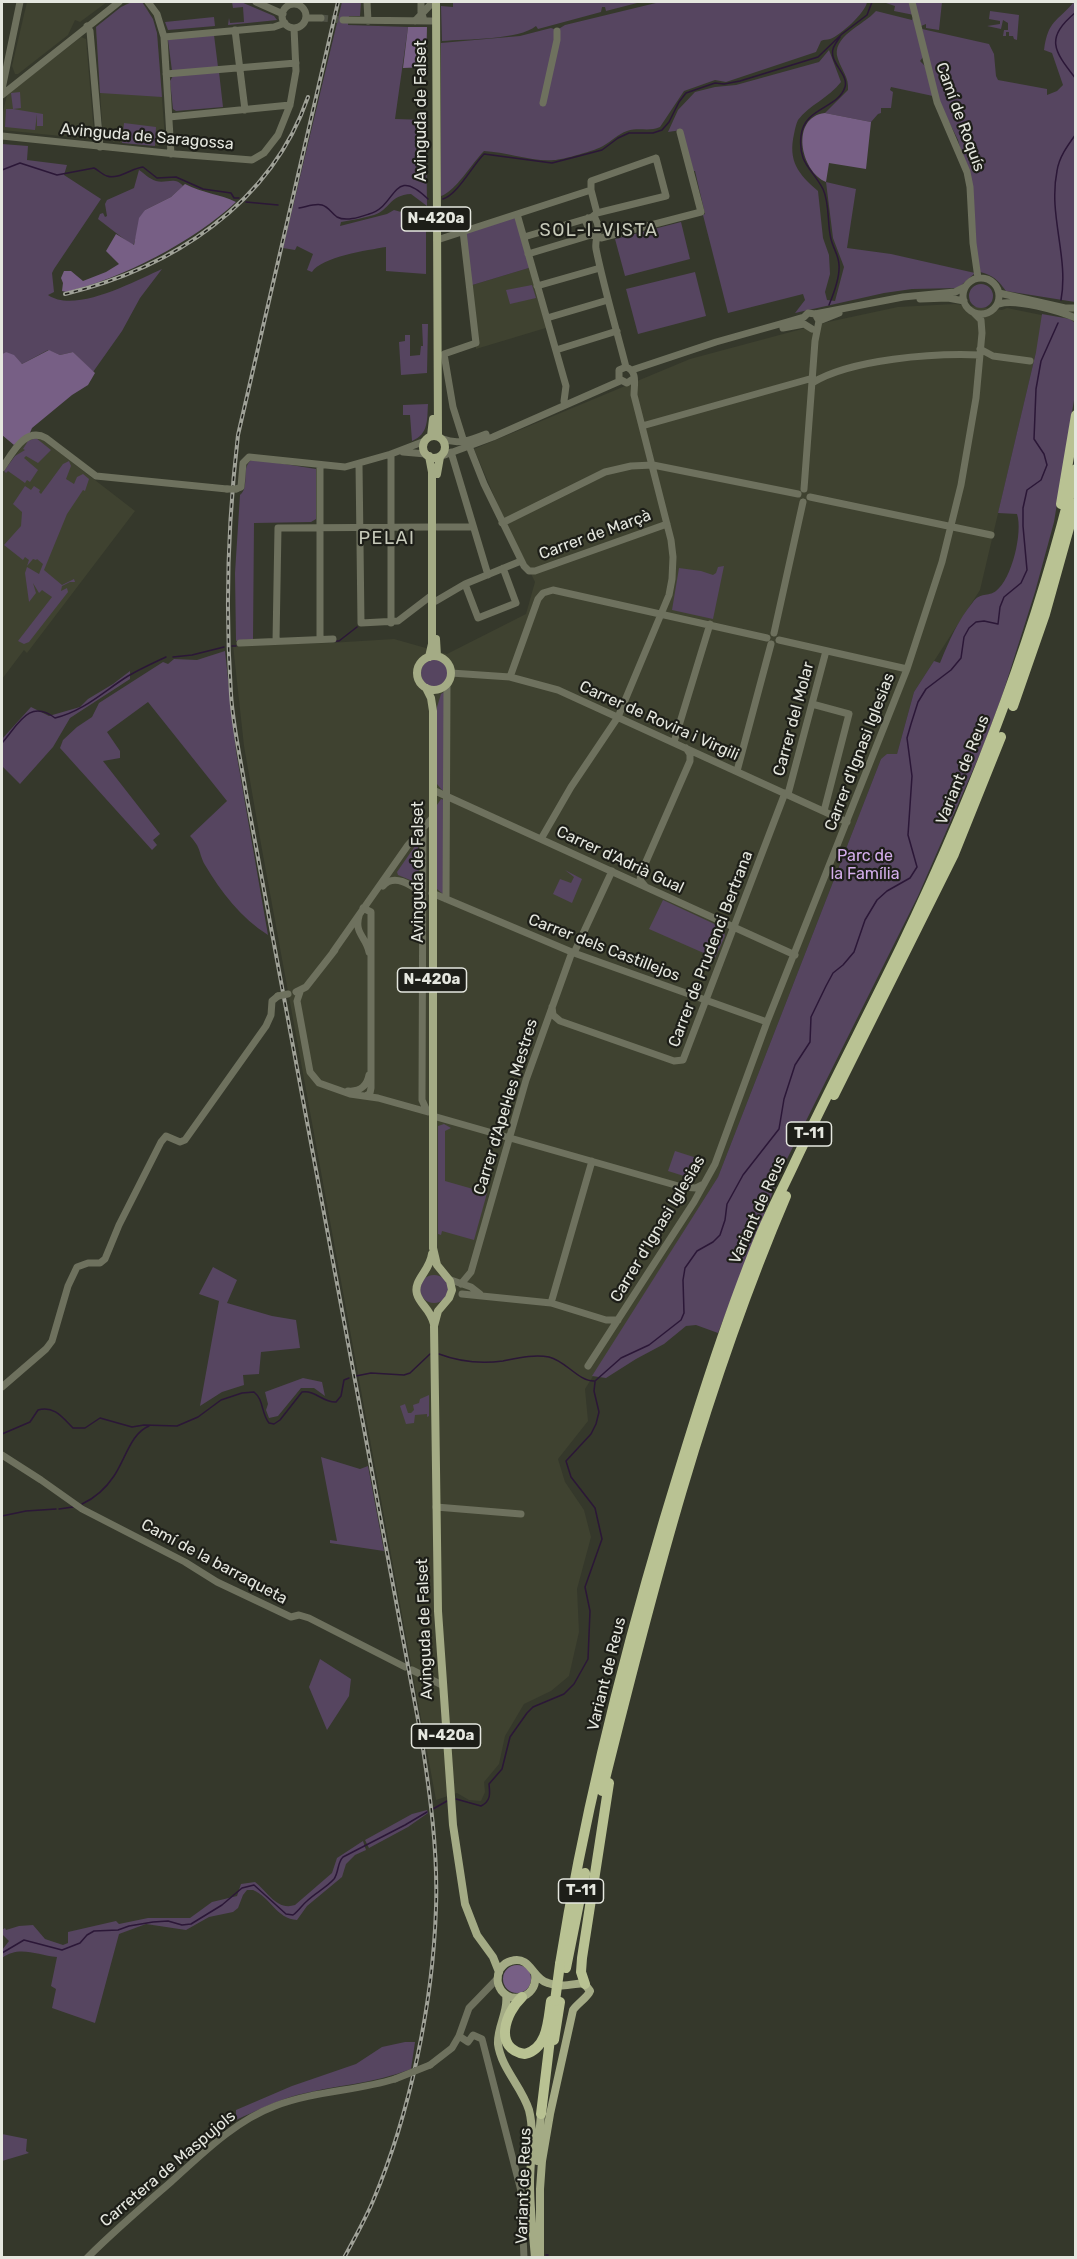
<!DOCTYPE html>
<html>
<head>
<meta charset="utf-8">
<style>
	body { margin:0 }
	#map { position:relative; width:1077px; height:2259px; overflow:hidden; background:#35382b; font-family:Rubik,sans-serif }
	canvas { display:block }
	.frame { position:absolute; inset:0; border:3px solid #e5e7df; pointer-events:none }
</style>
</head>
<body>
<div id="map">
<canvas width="1077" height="2259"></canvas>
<div class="frame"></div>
</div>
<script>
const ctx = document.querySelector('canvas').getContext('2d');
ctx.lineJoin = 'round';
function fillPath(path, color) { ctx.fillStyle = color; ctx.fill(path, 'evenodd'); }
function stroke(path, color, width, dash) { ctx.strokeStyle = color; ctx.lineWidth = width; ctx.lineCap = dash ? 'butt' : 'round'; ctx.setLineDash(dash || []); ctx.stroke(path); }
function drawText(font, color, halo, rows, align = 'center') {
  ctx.font = font + ' Rubik,sans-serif'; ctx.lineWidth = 4.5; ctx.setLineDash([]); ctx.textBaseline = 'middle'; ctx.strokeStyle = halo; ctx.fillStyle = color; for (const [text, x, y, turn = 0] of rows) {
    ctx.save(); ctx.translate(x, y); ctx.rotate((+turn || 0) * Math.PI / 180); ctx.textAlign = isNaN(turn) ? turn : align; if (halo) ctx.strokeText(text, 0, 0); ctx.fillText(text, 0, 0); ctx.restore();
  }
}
const built = new Path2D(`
	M27 2H107L80 22 75 20 68 35 18 74H15L12 66Z
	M132 2H142L147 8 157 33 165 138 164 142 158 146 113 142V139L103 138 96 27 126 4Z
	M81 37 86 39 94 134 90 139 2 130V116L7 95Z
	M532 267 549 327 476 349 469 286Z
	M955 304 1002 310 1007 308 1061 319 1075 307V337L1036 352 980 590 914 692 897 754H892L881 759 718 1177 585 1389 588 1421 558 1459 565 1482 584 1510 591 1537 577 1589 579 1632 569 1676 551 1691 524 1704 505 1736 499 1764 484 1782 485 1792 481 1801 469 1800 457 1793 436 1800 261 844 244 746 233 645 329 643 394 639 447 654 526 614 535 582 503 517 474 449 690 359 828 322 898 307Z
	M38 436 135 511 27 653 24 650 2 679V474L29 437Z`);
const green = new Path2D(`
	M132 2H142L153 19 157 33 162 97 100 93 96 27 121 7Z
	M232 2H241L274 16 277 20 228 25 229 18 230 23 244 22 243 7 233 8Z
	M342 2H361L360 16H349L348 25 408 27 395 119 426 120 427 206 411 194C389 195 390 210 374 215 364 218 352 220 341 222L340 226 387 214 394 210 426 219V274L386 271V247C368 250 321 257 312 272L307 270 313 254 297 246 295 250 283 248Z
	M453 2H641L606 11 605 7H602L601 12 538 29 536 26C519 40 467 39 442 41L441 6 453 7Z
	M660 2H867C866 12 840 36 830 39 827 40 824 39 821 41L816 52 726 82 715 80 684 91 660 127C649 132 639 127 627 131 618 134 612 141 603 146 597 150 562 160 554 160 533 162 506 152 484 151 473 162 455 192 441 196V43L520 36 551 28 557 30 565 25Z
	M883 2H910L912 6 922 52 923 57 920 61 925 66 933 96 891 87 890 90 893 92 891 108H881V113L878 114 871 122 825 113 848 90C849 77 842 71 838 59 830 37 864 25 876 11L912 20 914 15 894 11 895 6Z
	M914 2H942L939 30 926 28V24L921 26Z
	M1074 2H1075V302L1006 291C998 280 993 275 980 272L976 247 973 198 958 140 949 122 946 121 934 87V77L931 76 922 29 989 44 994 54 996 76 998 80 1047 89V95L1057 91 1063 85 1052 53 1044 50C1048 20 1057 22 1074 2Z
	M990 11 1019 15 1017 40 1014 39 1013 36H1009V32H1006V36H1003L1004 30H1008V23L1003 20 1001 29 987 26 1000 24V21L989 19Z
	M214 17 215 26 168 30 165 22Z
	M214 35 218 67 172 71 168 40 170 38Z
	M829 50 841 82C829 98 809 105 798 120 796 124 795 129 794 134 788 161 798 174 818 191L823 238 829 255 830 274 825 292 827 300 835 301 844 267 833 238 826 182 856 189 847 248 891 254 975 273 958 288 912 289 884 293 795 313 805 300 803 294 728 313 703 215 705 214 695 171H692L681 130 668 132 678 110 695 92 715 87 736 85 819 62Z
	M219 72 223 107 176 111 173 109 170 81 173 76Z
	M20 92 21 108 13 109 43 114V126H37V114L35 130 5 127 6 109H13L11 93Z
	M124 123 156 127 155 146 122 143Z
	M2 144 28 146 27 160 67 165 64 175 101 199 54 269 52 273 54 292 48 295C75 314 135 281 162 269L140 298 122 331 93 372 73 352 60 355 48 350 22 364 6 352 2 354Z
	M139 170C144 173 149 179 156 181 166 184 175 176 183 186L171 197 145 210 133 246 98 219 100 214 103 213 105 217 107 216 105 204 107 200 134 188Z
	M517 214 532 267 469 286 463 231Z
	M681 222 690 259 625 276 615 239Z
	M695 272 706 316 638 334 626 289Z
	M969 296a12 12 0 1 1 24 0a12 12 0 1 1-24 0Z
	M532 285 536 298 510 304 506 290Z
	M1042 314 1070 319 1075 323V394L1054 522 1035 592 1002 696 983 747 918 896 781 1171 718 1333 696 1325 686 1326 664 1344 636 1359 606 1378 592 1376 718 1177 881 759 887 754H897L914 692 934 661 940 663C949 641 958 620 973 602 980 592 988 597 996 591 1012 579 1023 532 1017 514L998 513 1036 352Z
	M422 324H428L427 373 401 375 399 342 405 341V335H410V356L420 355 421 346H423Z
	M428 404C427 419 429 434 412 441L410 415H403V405Z
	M36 438 51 450 38 463 26 456 24 458 38 470 30 482 27 480 25 483 8 471 6 473 4 471 15 456 25 450 23 449 28 441Z
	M253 459 316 469V519L311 522 254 523 253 639 236 641 235 573 240 495C251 486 239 467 253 459Z
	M69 461 71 466 66 479 74 484 77 477 83 474 89 479 85 491 83 490 67 514 44 570 62 585 74 579 75 582H70L62 586 61 591 67 588 68 592 29 642 24 644 18 641 52 597 42 590 39 593 33 583 36 593 29 602 25 573 27 567 39 574 43 564 37 559 36 560 33 559 27 566 29 560 25 557 23 560 4 545 21 526 22 512 13 504 25 486 31 490 34 486 40 490 39 492 41 494 63 464Z
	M724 566 713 619 672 610 679 568 701 571 713 575 716 573 718 567Z
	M225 651 236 751 268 935C241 918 221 892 205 865 198 852 202 849 190 836L227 801 148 702 107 732 120 751V758L103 761 160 834 153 840 157 845 152 850 60 748 63 740 77 727 92 717 99 703 163 662 168 664 174 659 197 660Z
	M421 673a14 14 0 1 1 28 0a14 14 0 1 1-28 0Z
	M130 671V679L70 718 53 747 20 784 2 766V739L31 707 49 716 80 707 88 699 113 684Z
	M446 691 444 790H442L437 784V707L441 694Z
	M441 799 444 800 443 894 437 889V805Z
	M418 845 419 879 415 882 398 875 397 872 415 846Z
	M565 870 582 879 572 903 553 894 560 879 571 883 574 877Z
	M663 900 723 928 725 936 715 958 649 929Z
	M444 1124 451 1128 445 1131V1181L487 1193 474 1240 442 1231 441 1235 438 1234V1126Z
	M675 1151 700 1159 698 1171 687 1177 668 1171Z
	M213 1267 237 1280 227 1303 272 1316 296 1320 300 1348 261 1352 259 1374 243 1375 244 1385 222 1392 200 1406 219 1301 199 1294Z
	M420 1289a14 14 0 1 1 28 0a14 14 0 1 1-28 0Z
	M303 1378 322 1382 325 1396 314 1388H301L278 1416 269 1418 266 1410 268 1404 265 1392Z
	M429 1395V1416L427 1417V1414L415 1415 414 1423 406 1424 400 1406 405 1404 408 1413H411L414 1410 413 1405 419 1403 420 1399Z
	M321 1457 360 1469 368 1466 384 1551 330 1543V1540L337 1541Z
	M320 1659 351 1679 349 1696 327 1730 309 1687Z
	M427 1810 428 1813 408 1827 369 1848 365 1840 412 1814Z
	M363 1841 366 1850 355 1855 346 1864 342 1877 307 1906 297 1920C277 1919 270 1897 253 1890H247L243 1895 238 1908 233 1912 209 1917 186 1930 146 1924 119 1934 95 2023 52 2008 56 1989 51 1986 57 1957C37 1955 19 1945 2 1958V1950L9 1941 2 1934V1930L5 1928 6 1930 19 1926 33 1925 45 1939 63 1945 68 1943V1932L116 1921 119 1924 148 1918H190L212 1902 237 1896 241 1884 255 1882C268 1892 277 1911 295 1905L332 1873 337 1858Z
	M405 2042H415L411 2069C373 2084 335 2085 297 2095 275 2101 256 2111 236 2120V2110L292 2086 356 2064 382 2047Z
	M2 2134 27 2139 26 2151 29 2153 2 2161Z`);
const forest = new Path2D(`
	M408 27H427L426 67 403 68Z
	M825 113 871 122 866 169 829 163 826 182C800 171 790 117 825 113Z
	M185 184C202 193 220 194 236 202 193 242 123 278 66 292L62 291 63 283 61 278 64 271H71L83 281 106 272 119 264 106 251 116 234 134 245 139 218 145 210 171 197Z
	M49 350 60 355 73 352 95 373 88 385 72 395 32 428 29 435 14 445 2 435V354L6 352 14 355 22 364Z
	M503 1979a14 14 0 1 1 28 0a14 14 0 1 1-28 0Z`);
const stream = new Path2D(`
	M1076 12C1045 38 1053 50 1076 79
	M2 170 20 163 57 175 94 168C98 170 103 175 107 176 118 180 132 168 143 167L157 178 176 177 203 189 231 193 234 198H239
	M443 199C458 194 472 166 484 154L552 163 602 150 618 138 629 133H653L662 130 669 122 679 102 686 93 715 83 724 84 740 81 818 57 842 34 867 15 872 2
	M246 202 278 205
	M299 208C306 207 315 203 322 205 329 207 331 213 337 217 346 222 360 217 369 214 397 207 392 164 428 199
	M1061 300C1069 257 1048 215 1057 171 1059 157 1068 145 1076 134
	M829 305C834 293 840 277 839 265 839 256 833 248 831 239 827 224 830 204 823 189 812 168 798 164 801 136 804 107 838 109 845 87 849 74 829 63 833 49 834 45 838 40 840 37
	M335 641H339L357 627
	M232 646H236
	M173 657 192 655 224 647
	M2 743C18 725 29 698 55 718 84 711 104 691 128 676 140 669 153 663 166 657
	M439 1354C460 1362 480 1364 503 1361 518 1358 534 1354 549 1357 566 1361 578 1381 594 1381
	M356 1376 371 1373 404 1375 410 1373 430 1354
	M595 1381 621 1358 649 1345 681 1320 684 1313 683 1280 685 1268 697 1251 713 1242 720 1235 725 1220 727 1204 743 1175 779 1129 784 1099 795 1065 810 1042 811 1017 826 986 833 973 843 965 854 952 865 920 877 900 887 891 910 878 917 867 908 835 912 776 907 738 911 724 918 702 926 689 951 670 961 658 964 637 969 628 976 622 984 621 998 624 1000 607 1004 597 1021 583 1027 570 1023 526V508L1027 490 1041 480 1047 465 1044 454 1034 439 1036 389 1041 361 1058 323
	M2 1434 30 1422 38 1410C54 1405 63 1418 73 1428H85L100 1418 132 1427 144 1425 177 1426 198 1417 221 1400 242 1393 254 1392C264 1400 261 1413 269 1423L274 1424 280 1420 302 1392C316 1390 323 1403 336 1402L341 1396 344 1380 349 1378
	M82 1504C95 1498 106 1488 114 1476 125 1460 131 1433 149 1426
	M59 1509 73 1507
	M2 1516 26 1511 56 1509
	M456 1799 481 1806C491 1801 490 1794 489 1784L502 1769 510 1737 527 1713 533 1707 564 1694 574 1684 588 1659 590 1611 585 1587 602 1539 595 1508 571 1477 566 1461 591 1434 596 1424 599 1412 594 1391 595 1382
	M433 1809 447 1801
	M2 1953 24 1940 62 1950 80 1943 87 1935 94 1931 118 1930 129 1926 153 1922 168 1921 182 1925 191 1924 222 1905 242 1888 254 1885 286 1914 293 1915C299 1911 302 1905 307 1901 315 1893 326 1888 334 1879 339 1872 337 1863 343 1857L405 1825 427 1812
	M546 2255H548`);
const minorTunnel = new Path2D(`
	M321 18 343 20`);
const minor = new Path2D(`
	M148 2 157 14 164 37 171 154
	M256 2 283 14
	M367 2 368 21
	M421 2V12L423 17
	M912 2 937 102 967 172 970 187 973 243 978 278
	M282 16a12 12 0 1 1 24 0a12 12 0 1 1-24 0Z
	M306 18H321
	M343 20 432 21
	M415 21 432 3
	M87 26 90 31 100 147
	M235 30 245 110
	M164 37 274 27 285 23
	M166 74 296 63
	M2 89 20 2
	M2 95 119 2
	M543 103 557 40V31
	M169 117 290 105
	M2 136 176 154 252 160 264 153 278 135 290 105 296 71 294 28
	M517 214 566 386 564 401
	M592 217 595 218C603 232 594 236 596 249 604 288 616 328 626 367
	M588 218 586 222 591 235
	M463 231 476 343 444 354 453 407 464 442
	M524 237 592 217 597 213 666 196 656 158 591 181V190L597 213
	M437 240 591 190
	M528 254 591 235 601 238 701 212 680 132
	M963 296a18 18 0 1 1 36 0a18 18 0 1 1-36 0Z
	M537 286 600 268
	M999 293 1065 308H1076
	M920 299 948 298 964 301
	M999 304C1015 298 1059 311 1076 318
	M547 318 608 300
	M819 321 839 313
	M804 324 812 329
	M783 328 804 324
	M980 349 993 356 1030 361
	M556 350 617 331
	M626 367 619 370V379L627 383 634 378
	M632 370 716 342 787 322 804 317 808 313 815 314 903 297 955 292 965 287
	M812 383C851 359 934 353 980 355
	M642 426 813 378
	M443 439C458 445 471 440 486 434
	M469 446 484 484 524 566 529 571H535L667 524
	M403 452 426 454
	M451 452 488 575
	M391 454V623
	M442 456 493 437 620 381
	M359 464 361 623 398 621 432 595
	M320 465V639
	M2 468C12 454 25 426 46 438L96 476 227 489
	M236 489 241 487 243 463 249 457 345 467 391 454 425 441
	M804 489 815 341 819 321 815 314
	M810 497 991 535
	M502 523 605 472 631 466 653 465 798 494
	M437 527H473
	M465 584 478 618 516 603 503 568
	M436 601 465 584 521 561
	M774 633 803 502
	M779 640 907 669
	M276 641 278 528 432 527
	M240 643 333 639
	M451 673 510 677 558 690 847 822
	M510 677 538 599 543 593 553 590 767 638
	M812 704 849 714 824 811
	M674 742 710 624
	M737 771 771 644
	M433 790 795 955
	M788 794 826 651
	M423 827 422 1100 427 1111
	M541 839 571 787 618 717 669 595 672 579 673 557 671 540 634 395C634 385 638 371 626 367
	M383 886C394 873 411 885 422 893
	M645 886 640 880 641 873 690 761V754L686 748
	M432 893 574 953 767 1022
	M446 899 447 684
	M363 908 371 912V1088L370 1093 366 1096
	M359 916C354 933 366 937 369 952
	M333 952 408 845 433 817
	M574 953 612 871
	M296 992 306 987 335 950
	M300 992 297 1001 310 1072 319 1083 350 1094 378 1098 428 1112
	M552 1007 553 1015 560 1021 674 1061 683 1060 785 793
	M348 1091C359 1092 367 1086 369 1075
	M433 1116 682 1187 696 1188 704 1184
	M448 1279 471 1287 480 1294
	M461 1284 471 1272 526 1080 572 952
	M462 1294 551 1303 606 1320H618
	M551 1303 592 1161
	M588 1366 694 1202 715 1164 767 1022 907 669 942 562 961 485 976 398 982 333 981 320 974 313
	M2 1387 46 1349 52 1341 68 1286 77 1267 88 1263H100L105 1259 119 1225 161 1142 166 1136 180 1142 185 1140 266 1026 271 1015 272 1001 278 996
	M2 1455 41 1480 82 1509 185 1562 217 1582 291 1617 299 1615 309 1618 405 1667
	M436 1507 521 1514
	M412 1670 442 1685
	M459 2036 468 2042 473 2035 482 2039 521 2191 524 2258
	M430 2065 452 2048 459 2036 469 2008 498 1978
	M87 2258C114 2231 143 2206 172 2181 203 2153 235 2121 275 2106 314 2091 356 2091 395 2079`);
const major = new Path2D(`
	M436 2 438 436
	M423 447a11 11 0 1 1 22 0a11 11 0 1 1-22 0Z
	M431 436 433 419
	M429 456 432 472V644L429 657
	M437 474 440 457
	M436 639 437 656
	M417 673a17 17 0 1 1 34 0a17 17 0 1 1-34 0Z
	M426 688 431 698 433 711V1248L437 1265 450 1281 452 1290 449 1298 438 1311 434 1326 438 1611 453 1825 465 1904 477 1935 493 1957 499 1972
	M432 1254C430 1271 413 1280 417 1294 420 1305 430 1308 434 1324
	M535 1974C539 2000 504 2007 498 1983 497 1978 498 1973 500 1969 503 1965 506 1962 511 1961 531 1955 532 1979 548 1983 561 1988 572 1984 584 1983L590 1991C588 1997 578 2003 573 2010L550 2114 542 2161 540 2189V2258
	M506 1995C509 2012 497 2026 498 2044 501 2068 522 2087 529 2110 535 2134 530 2160 530 2184 530 2208 533 2233 535 2258
	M537 2161 541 2114`);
const highway = new Path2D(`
	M1061 504 1076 415
	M1013 706 1045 614 1076 503
	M834 1095 954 854 1001 737
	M602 1791C652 1589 704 1388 786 1196
	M560 1964C584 1814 621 1666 664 1521 693 1425 723 1327 761 1234 771 1210 784 1186 795 1162 829 1090 866 1019 901 947 975 793 1036 636 1076 469
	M566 1968 585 1873
	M585 1984 581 1972 582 1958 609 1783
	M522 1997C505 2013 493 2049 525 2054 548 2048 548 2020 551 2001
	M554 2040 560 2002
	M541 2114 551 2031`);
const rail = new Path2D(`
	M338 2 238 435C228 521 225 607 231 694 233 727 241 761 246 793L421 1736C430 1793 438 1851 436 1908 433 2003 410 2114 373 2201 365 2220 354 2239 344 2258
	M65 294C172 268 271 204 308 97`);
const minorBridge = new Path2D(`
	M227 489H236
	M278 996 288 994
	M395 2079 430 2065`);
const highwayBridge = new Path2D(`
	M555 2001 560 1964`);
const shields = [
	[436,219,69],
	[432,980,69],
	[809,1134,45],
	[446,1736,69],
	[581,1891,45]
];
const shieldNames = [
	["N-420a",436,219],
	["N-420a",432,980],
	["T-11",809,1134],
	["N-420a",446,1736],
	["T-11",581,1891]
];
const streetNames = [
	["Avinguda de Falset",421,111,-90],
	["Camí de Roquís",960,117,70],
	["Avinguda de Saragossa",147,137,5],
	["Carrer de Marçà",595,535,-20],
	["Carrer del Molar",794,719,-75],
	["Carrer de Rovira i Virgili",659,721,24],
	["Carrer d'Ignasi Iglesias",860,752,-69],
	["Variant de Reus",963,770,-68],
	["Carrer d'Adrià Gual",620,860,25],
	["Avinguda de Falset",418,872,-90],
	["Carrer dels Castillejos",604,948,21],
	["Carrer de Prudenci Bertrana",711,949,-69],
	["Carrer d'Apel·les Mestres",506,1107,-73],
	["Variant de Reus",758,1210,-66],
	["Carrer d'Ignasi Iglesias",658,1229,-59],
	["Camí de la barraqueta",214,1562,28],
	["Avinguda de Falset",425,1629,-92],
	["Variant de Reus",607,1674,-76],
	["Carretera de Maspujols",168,2169,-40],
	["Variant de Reus",524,2186,-88]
];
const parkNames = [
	["Parc de",865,856],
	["la Família",865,874]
];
const neighbourhoodNames = [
	["SOL-I-VISTA",599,231],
	["PELAI",387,539]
];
fillPath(built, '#3f4230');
fillPath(green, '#564560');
fillPath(forest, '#775f85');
stroke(stream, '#2b1737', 1.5);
stroke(minorTunnel, '#4f5246', 7, [7, 3.5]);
stroke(minor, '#6e715e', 7);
stroke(major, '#a4ab85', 8);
stroke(highway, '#b9c293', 10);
stroke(rail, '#9fa197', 4);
stroke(rail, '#1d1e18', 1.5, [4.5]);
stroke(minorBridge, '#6e715e', 7);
stroke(highwayBridge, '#b9c293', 10);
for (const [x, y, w] of shields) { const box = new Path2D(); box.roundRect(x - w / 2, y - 12, w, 24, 4.5); ctx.fillStyle = '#1d1e18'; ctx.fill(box); stroke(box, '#e5e7df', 1.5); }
drawText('bold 15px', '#e5e7df', null, shieldNames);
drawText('16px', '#e5e7df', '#1d1e18', streetNames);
drawText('16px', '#d4aeeb', '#1d1e18', parkNames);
ctx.letterSpacing = '1.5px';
drawText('18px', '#c7caba', '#1d1e18', neighbourhoodNames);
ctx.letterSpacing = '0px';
</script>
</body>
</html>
